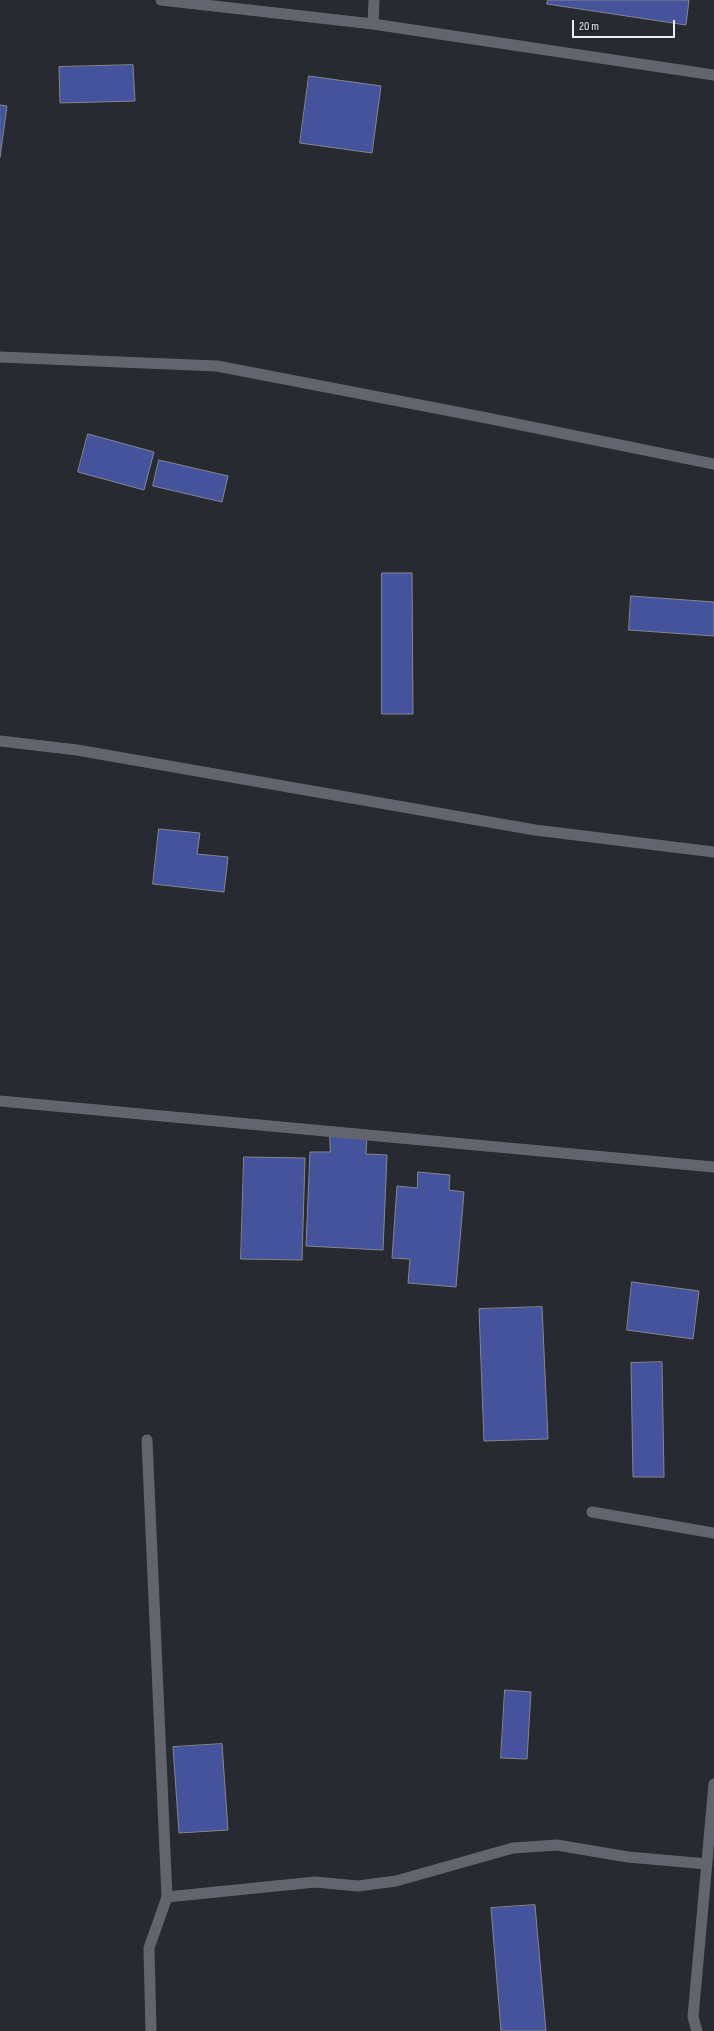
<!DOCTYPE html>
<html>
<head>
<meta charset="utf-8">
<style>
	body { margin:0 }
	#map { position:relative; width:714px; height:2031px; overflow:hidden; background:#282a31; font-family:"Sofia Sans Condensed",sans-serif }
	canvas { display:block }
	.scale { position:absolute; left:572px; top:20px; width:103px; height:18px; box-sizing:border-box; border:2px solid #ebedf2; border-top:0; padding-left:5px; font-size:12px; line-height:14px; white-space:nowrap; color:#ebedf2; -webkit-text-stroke:3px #1e2027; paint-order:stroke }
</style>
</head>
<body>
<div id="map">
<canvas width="714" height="2031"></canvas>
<div class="scale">20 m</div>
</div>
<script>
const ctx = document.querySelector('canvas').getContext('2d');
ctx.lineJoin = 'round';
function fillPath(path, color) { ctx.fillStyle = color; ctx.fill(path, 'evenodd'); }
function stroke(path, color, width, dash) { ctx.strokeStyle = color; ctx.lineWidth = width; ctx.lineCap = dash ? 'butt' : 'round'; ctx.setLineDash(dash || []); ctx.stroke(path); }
const building = new Path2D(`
	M548 0H689L686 25 547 4Z
	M133 65 135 101 60 103 59 67Z
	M309 76 381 86 372 153 300 143Z
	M0 105 7 106 0 157Z
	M88 434 154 452 144 490 78 472Z
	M159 460 228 476 222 502 153 486Z
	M382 573H412L413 714H382Z
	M631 596 714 602V636L629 630Z
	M159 829 200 833 197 854 228 857 224 892 153 884Z
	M330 1134 367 1136 366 1154 387 1155 383 1250 306 1246 310 1152H330Z
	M244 1157 305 1158 302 1260 241 1259Z
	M418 1172 450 1175 449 1190 464 1192 456 1287 408 1283 410 1259 392 1258 397 1186 417 1188Z
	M632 1282 699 1291 693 1339 627 1330Z
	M542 1307 548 1439 484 1441 479 1309Z
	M662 1362 664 1477H633L631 1363Z
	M505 1690 531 1692 527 1759 501 1758Z
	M222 1744 228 1830 179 1833 173 1747Z
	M535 1905 546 2031H501L491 1908Z`);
const minor = new Path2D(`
	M161 0 373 24 714 75
	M373 24 374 0
	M0 357 217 366 482 417 714 464
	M0 741 77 750 535 830 714 852
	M0 1101 714 1167
	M147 1440 167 1897 149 1948 151 2031
	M592 1512 714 1533
	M167 1897 315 1882 358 1886 396 1881 513 1848 557 1845 628 1857 707 1864
	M697 2031 693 2017 714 1784`);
fillPath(building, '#45529c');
stroke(building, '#858791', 1);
stroke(minor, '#63656e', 11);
</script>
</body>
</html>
